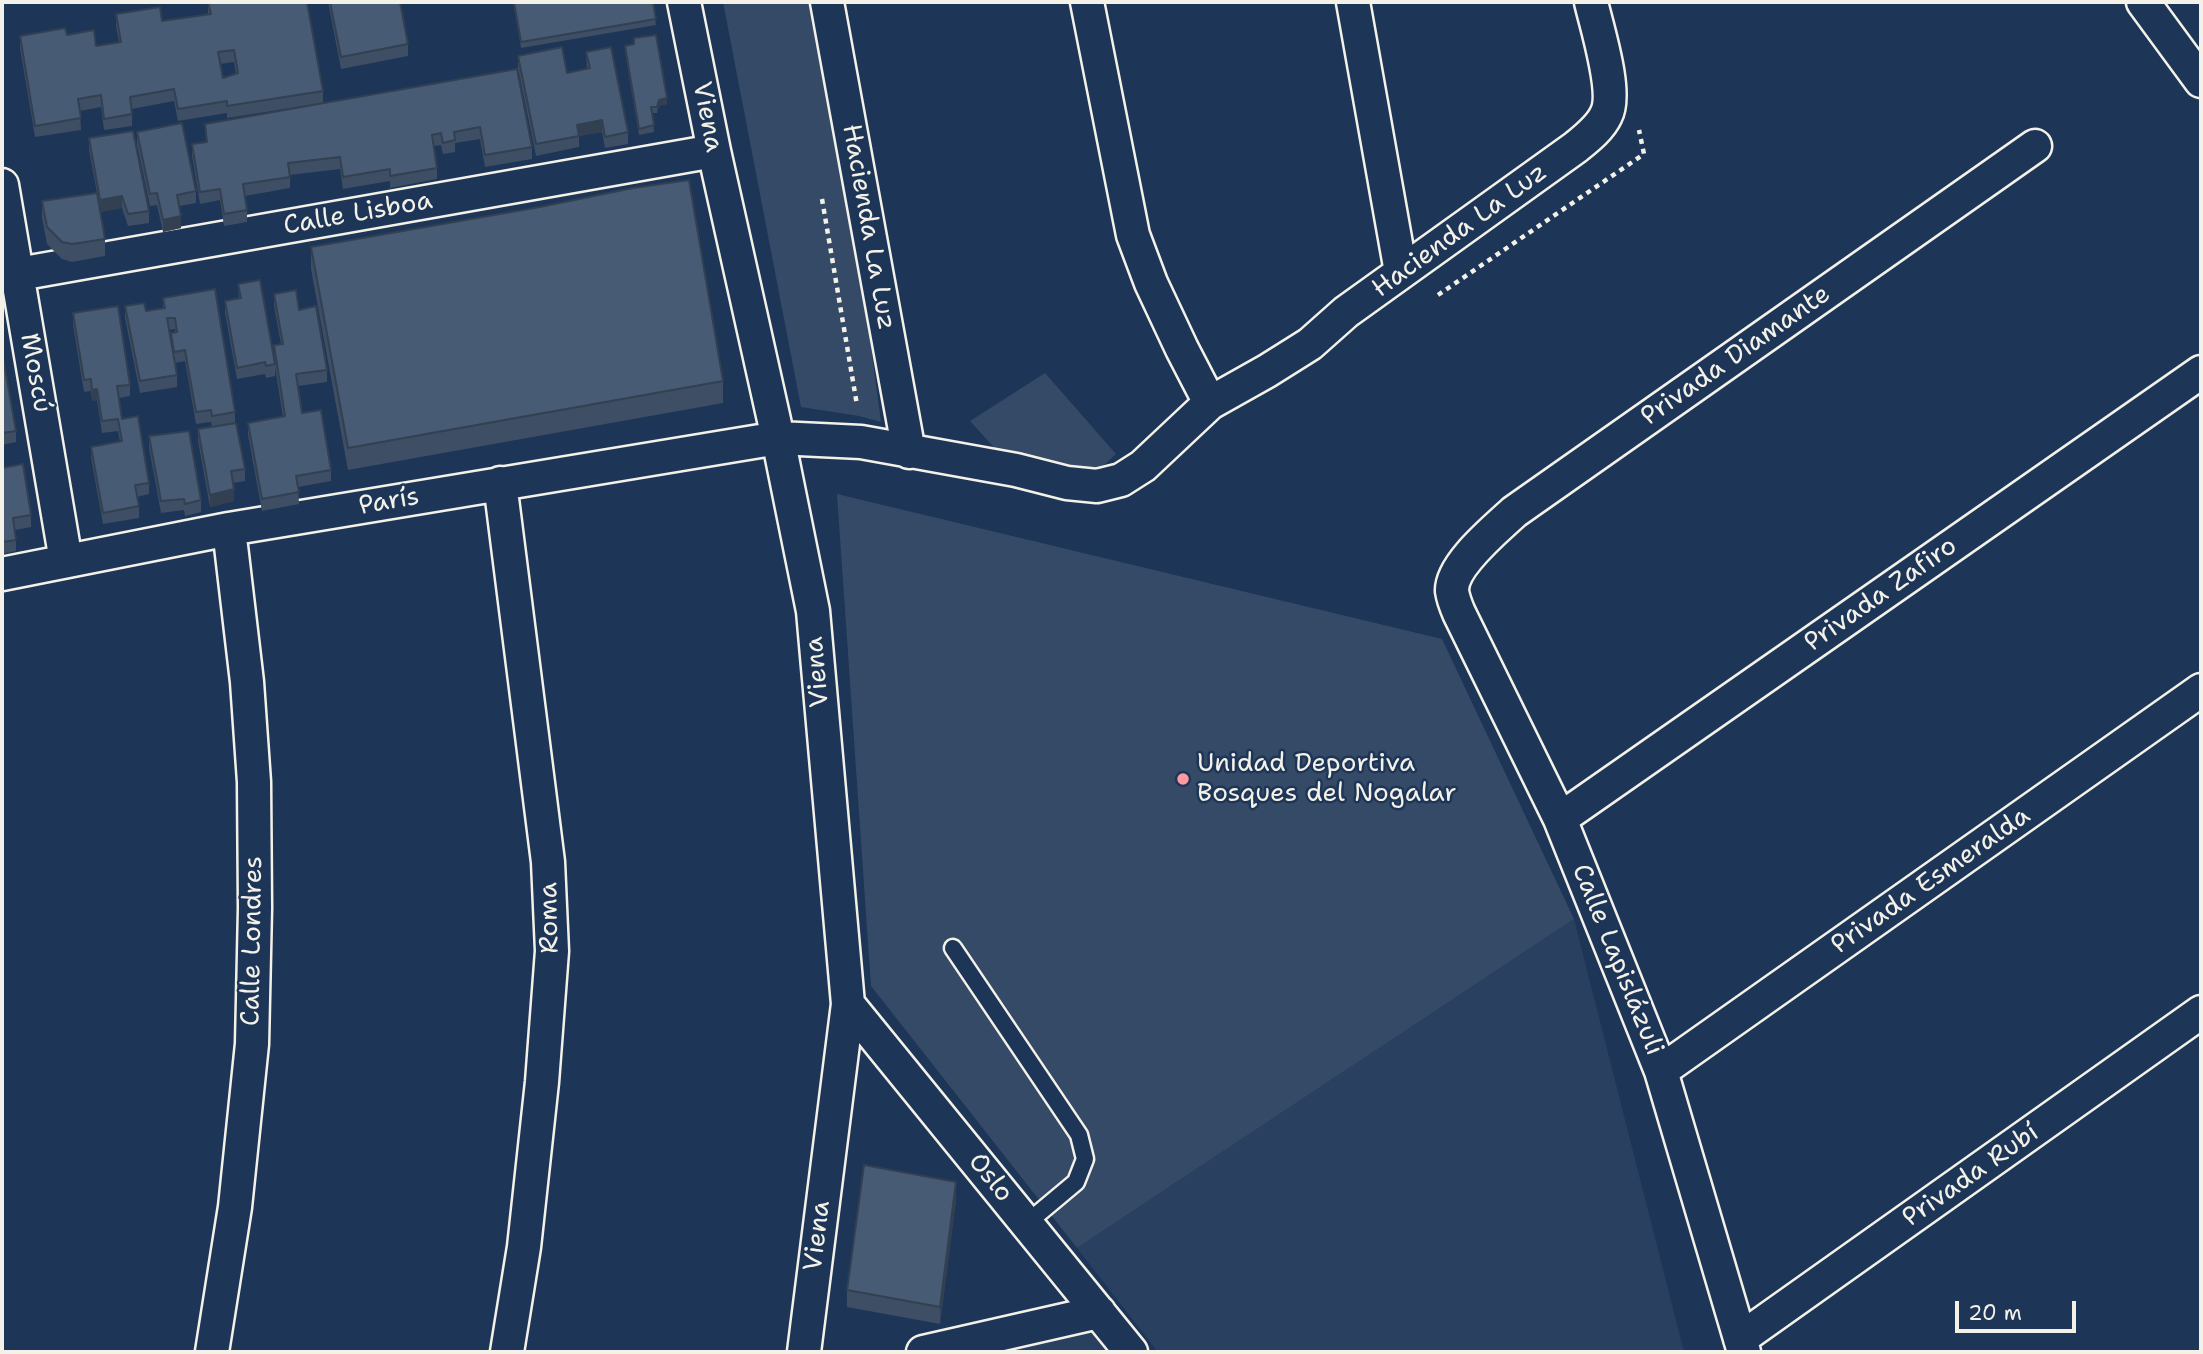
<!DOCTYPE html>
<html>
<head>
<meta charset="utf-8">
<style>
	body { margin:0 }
	#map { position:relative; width:2203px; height:1354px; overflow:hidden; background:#1d3557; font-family:"Shantell Sans",sans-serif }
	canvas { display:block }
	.frame { position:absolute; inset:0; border:4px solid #f4f1e8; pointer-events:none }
	.scale { position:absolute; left:1955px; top:1301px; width:121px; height:32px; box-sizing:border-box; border:4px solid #f4f1e8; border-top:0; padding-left:9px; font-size:21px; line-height:24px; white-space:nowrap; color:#f4f1e8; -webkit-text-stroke:5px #1d3557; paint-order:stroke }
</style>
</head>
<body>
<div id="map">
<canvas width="2203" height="1354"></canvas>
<div class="frame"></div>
<div class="scale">20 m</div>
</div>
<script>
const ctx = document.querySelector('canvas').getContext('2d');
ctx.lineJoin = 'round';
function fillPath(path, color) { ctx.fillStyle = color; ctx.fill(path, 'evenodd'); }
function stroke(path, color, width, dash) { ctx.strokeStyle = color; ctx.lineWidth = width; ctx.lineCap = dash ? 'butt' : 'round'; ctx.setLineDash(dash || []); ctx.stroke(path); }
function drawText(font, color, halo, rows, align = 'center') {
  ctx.font = font + ' "Shantell Sans",sans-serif'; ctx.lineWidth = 5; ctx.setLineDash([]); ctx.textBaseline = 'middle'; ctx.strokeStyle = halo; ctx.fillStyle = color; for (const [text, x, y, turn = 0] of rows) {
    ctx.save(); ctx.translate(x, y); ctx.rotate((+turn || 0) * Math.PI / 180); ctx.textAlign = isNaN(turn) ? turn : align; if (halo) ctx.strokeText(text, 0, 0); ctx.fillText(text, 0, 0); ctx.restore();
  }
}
const built = new Path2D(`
	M1574 919 1684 1352H1158L1077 1248Z
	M1084 1323 1108 1352H971Z`);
const green = new Path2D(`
	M723 2H825L881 422 859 416 801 407Z
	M1045 373 1116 454 1091 477 1000 454 970 421Z
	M837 494 1442 639 1574 919 1077 1248 871 986Z`);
const path = new Path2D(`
	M822 199 857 405
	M1438 295 1644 154 1639 130`);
const lane = new Path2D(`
	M953 948 1079 1135 1085 1159 1076 1182 1027 1223`);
const street = new Path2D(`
	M684 2 714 151 778 438 813 611 848 1004 804 1352
	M827 2 909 452
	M1087 2 1133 235 1151 283 1182 349 1210 403
	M1353 2 1401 272
	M2143 2 2201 81
	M2 185 66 561
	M2 277 714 151
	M500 483 548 862 552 951 542 1082 524 1247 507 1352
	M2 574 229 529 778 438 861 442 1016 470 1067 483 1097 486 1121 480 1143 466 1210 403 1267 371 1310 344 1346 312 1576 147C1587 138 1600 128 1606 115 1618 93 1597 28 1591 2
	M1560 819 2201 372
	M848 1004 1131 1352
	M1661 1071 2201 690
	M1740 1339 2201 1012
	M212 1352 235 1207 252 1044 255 908 254 782 247 682 229 529
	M923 1352 1099 1312
	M1744 1352 1661 1071 1560 819 1459 613C1456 606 1453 598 1452 591 1451 565 1496 529 1514 512L2035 146`);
const wall = new Path2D(`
	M208 2H307L323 91V103L227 118V113L178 121 174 101 132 109V126L104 130 101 107 80 111 81 130 35 137 20 48V36L67 35 96 46 119 42 116 26V14L162 21 208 14ZM234 62 236 74 223 78 220 64Z
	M328 2H400L408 44V56L341 69Z
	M513 2H653L656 25 521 48Z
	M634 38 667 104 659 106 657 113H652L654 132 639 135 625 52V46L634 44Z
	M586 52 628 132V144L605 148 602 132 579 136V147L536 156 518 68V56L567 73 587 69Z
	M517 69 532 147V159L485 167 480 139 455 143V152L443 154 441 145 434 146 437 168V179L390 188V181L343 189 340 169 290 175V188L245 196 247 210V222L224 226 220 200 200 204 192 156V144L206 142 205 124Z
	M137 132 196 191V203L180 206 181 228 163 232 157 205 150 206 137 144Z
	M89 138 149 211V223L128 226 122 208 100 212 105 239V256L72 262 62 259 47 244 42 218V201L97 193 89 150Z
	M311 247 723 381V403L348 470 311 269Z
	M238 284 274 356V345L281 344 274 306V294L299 310 327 370V382L298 386 302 413 331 470V481L298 487 299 504 262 511 248 435V423L283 417 275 367V376L266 378 265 374 237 379 225 313V301L239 299Z
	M163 298 235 412V423L245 469V481L233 483 234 501 210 507 198 441V429L212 427 211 422 196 424 185 361 175 363 177 375V387L140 393 125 318V306L146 311 163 308ZM175 329V332L171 333V344L169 330Z
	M73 313 130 385V396L119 398 122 419 149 483V494L137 497 139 506V518L103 524 91 458V447L120 442 118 431 102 433 97 400 92 401 91 391 84 392 73 325Z
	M2 352 16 431V442L2 445Z
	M149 436 201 500V512L185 516 184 510 161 513 149 448Z
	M2 468 31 515V527L15 530 16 540V551L2 554Z
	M956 1200 940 1324 847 1307V1290Z`);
const shadedWall = new Path2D(`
	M667 98V104L659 106 657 113V107L659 100Z
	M602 120V132L579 136 577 125Z
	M122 196V208L100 212V200Z
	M181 216V228L163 232V220Z
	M97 389V400L92 401V390Z
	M234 489V501L210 507V495Z
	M956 1182V1200L940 1324V1307Z`);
const building = new Path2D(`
	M208 2H307L323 91 227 106V101L178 109 174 89 130 97 132 114 104 119 101 95 78 99 81 118 35 126 20 36 65 28 67 35 94 30 96 46 121 42 116 14 160 7 162 21 211 14ZM234 50 238 73 223 78 218 52Z
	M330 2H400L408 44 341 57Z
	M514 2H653L656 19 521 42Z
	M656 35 667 98 659 100 657 107H651L654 125 639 129 625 46 634 44V38Z
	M562 47 567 73 590 68 586 52 611 47 628 132 605 137 602 120 577 125 579 136 536 144 518 56Z
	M517 69 532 147 485 155 480 127 454 132 455 140 443 143 441 133 432 135 437 168 390 176V169L343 177 340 157 288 163 290 177 243 184 247 210 224 214 220 189 200 192 192 144 207 142 205 124Z
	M182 123 196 191 177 195 181 216 163 220 157 193 150 194 137 132Z
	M133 131 149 211 128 214 122 196 100 200 89 138Z
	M689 180 723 381 348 448 311 247 540 207 633 188Z
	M97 193 105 239 72 244 62 242 47 227 42 201Z
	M260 280 275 364 266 366 265 362 237 368 225 301 241 298 238 284Z
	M215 289 235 412 212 416 211 410 196 412 185 350 174 352 171 333 177 332 175 318H167L177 375 140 381 125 306 144 303 146 311 165 308 163 298Z
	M296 290 299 310 316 306 327 370 296 374 302 413 321 410 331 470 296 476 299 492 262 499 248 423 285 416 274 345 283 344 274 294Z
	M118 306 130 385 117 386 122 419 138 416 149 483 135 485 139 506 103 513 91 447 122 441 118 419 102 421 97 389 92 390 91 379 84 380 73 313Z
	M2 352 16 431 2 433Z
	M236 423 245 469 231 471 234 489 210 495 198 429Z
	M189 431 201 500 185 504 184 499 161 501 149 436Z
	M23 464 31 515 13 518 16 540 2 542V468Z
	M864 1165 956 1182 940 1307 847 1290Z`);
const markers = [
	[1183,779,7,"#ff9aa2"]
];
const streetNames = [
	["Viena",707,117,79],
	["Calle Lisboa",358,214,-10],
	["Hacienda La Luz",868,227,80],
	["Hacienda La Luz",1460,231,-36],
	["Privada Diamante",1736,356,-35],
	["Moscú",35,373,80],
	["París",389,502,-10],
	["Privada Zafiro",1881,595,-35],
	["Viena",818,672,-95],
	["Privada Esmeralda",1931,881,-35],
	["Roma",550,918,-91],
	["Calle Londres",253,941,-89],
	["Calle Lapislázuli",1617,960,68],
	["Privada Rubí",1971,1176,-35],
	["Oslo",990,1178,51],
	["Viena",818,1236,-83]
];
const poiNames = [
	["Unidad Deportiva",1197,764],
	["Bosques del Nogalar",1197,794]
];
fillPath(built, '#2a4060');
fillPath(green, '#354a67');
stroke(lane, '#f4f1e8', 21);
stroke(street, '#f4f1e8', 37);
stroke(path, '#f4f1e8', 4.5, [5, 5]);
stroke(lane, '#1d3557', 16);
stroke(street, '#1d3557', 32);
fillPath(wall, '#3e4e64');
fillPath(shadedWall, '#324051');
fillPath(building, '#485b74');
stroke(building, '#324051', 2);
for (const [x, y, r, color] of markers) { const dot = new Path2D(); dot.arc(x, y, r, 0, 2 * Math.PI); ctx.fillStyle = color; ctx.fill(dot); stroke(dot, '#1d3557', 2.5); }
drawText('26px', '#f4f1e8', '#1d3557', streetNames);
drawText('26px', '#f4f1e8', '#1d3557', poiNames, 'left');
</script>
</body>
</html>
